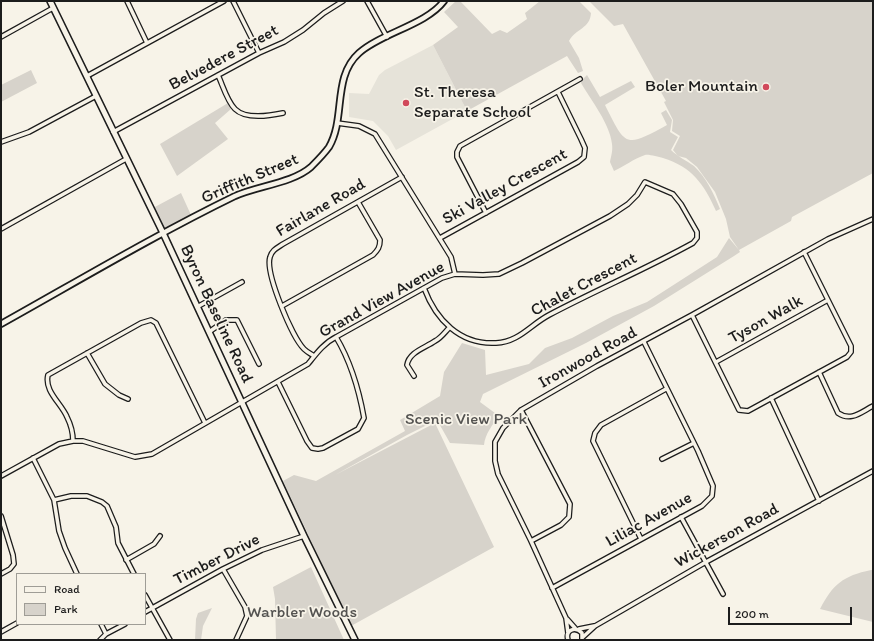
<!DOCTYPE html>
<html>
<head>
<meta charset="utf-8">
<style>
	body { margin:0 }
	#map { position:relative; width:874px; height:641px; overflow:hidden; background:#f7f3e8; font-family:Itim,sans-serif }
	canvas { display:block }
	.frame { position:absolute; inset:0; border:2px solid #1c1c1c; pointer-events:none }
	.legend { position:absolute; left:16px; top:573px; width:130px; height:52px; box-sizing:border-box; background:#f7f3e8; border:1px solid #9f9d96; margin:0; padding:5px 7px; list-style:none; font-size:12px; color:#1c1c1c }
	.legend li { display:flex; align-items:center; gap:8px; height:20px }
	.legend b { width:20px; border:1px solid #9f9d96 }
	.scale { position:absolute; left:728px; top:607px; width:124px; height:18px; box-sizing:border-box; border:2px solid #1c1c1c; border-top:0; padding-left:5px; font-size:12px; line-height:14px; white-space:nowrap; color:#1c1c1c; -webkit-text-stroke:3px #f7f3e8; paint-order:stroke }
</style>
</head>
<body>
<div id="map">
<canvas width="874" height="641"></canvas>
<div class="frame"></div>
<ul class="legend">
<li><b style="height:5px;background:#f7f3e8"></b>Road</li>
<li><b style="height:11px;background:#d7d3cb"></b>Park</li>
</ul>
<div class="scale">200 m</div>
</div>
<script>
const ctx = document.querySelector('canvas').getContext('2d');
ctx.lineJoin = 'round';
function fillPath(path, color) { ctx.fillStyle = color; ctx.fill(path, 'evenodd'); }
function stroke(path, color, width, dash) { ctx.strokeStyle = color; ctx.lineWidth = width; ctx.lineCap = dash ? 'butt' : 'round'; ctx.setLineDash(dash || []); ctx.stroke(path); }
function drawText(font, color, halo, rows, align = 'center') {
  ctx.font = font + ' Itim,sans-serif'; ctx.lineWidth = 3.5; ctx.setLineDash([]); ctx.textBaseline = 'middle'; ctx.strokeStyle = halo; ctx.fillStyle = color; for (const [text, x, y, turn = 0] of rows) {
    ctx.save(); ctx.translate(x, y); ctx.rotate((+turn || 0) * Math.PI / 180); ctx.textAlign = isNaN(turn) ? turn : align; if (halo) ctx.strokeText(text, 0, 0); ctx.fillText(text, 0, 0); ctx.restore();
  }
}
const built = new Path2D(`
	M433 45 467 111 396 150 388 136 373 121 349 117V93L369 94 379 75 385 70Z`);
const green = new Path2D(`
	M456 1H460L492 34 500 30 507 33 527 19 525 13 540 1H579L591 13C590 29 576 28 569 41L579 58 583 71 578 73 567 56 467 111 433 45 458 27 444 12Z
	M589 1H873V173L792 217 791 221 739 250 740 252 734 256 654 306 586 343 483 394 480 402 499 416C493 424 485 434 484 445L450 443 437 420 407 435 335 475 435 423 494 547 351 626 283 481 294 475 316 481 405 431 400 420 440 396 444 372 462 343 485 350 486 375 529 364 545 348 572 338 613 316 647 302 717 257 729 238 739 250 730 237 726 219 715 192 697 167 686 158 678 156 673 150 680 136 672 131 673 120 664 102 666 101 623 24 614 26Z
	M31 70 37 83 1 102V85Z
	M587 75 600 97 631 81 635 87 605 105C626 147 625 148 667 125L661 113 666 110 672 120 670 132 678 137 671 150C678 157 686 160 694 166 706 177 714 194 720 209L716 211C704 184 692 167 663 158 658 157 649 154 645 155 635 158 623 167 614 171L610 162C611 156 613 151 612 144 610 124 591 100 581 83L582 80Z
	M228 103 231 109 215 123 228 139 177 176 160 144Z
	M181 193 191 215 167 228H164L153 208Z
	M311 567 344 640H276L275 599 273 587Z
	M871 570H873V622L820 609C833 584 843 576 871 570Z
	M212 608 203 626 201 640H195L196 619 198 613Z`);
const minor = new Path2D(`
	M127 1 147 43
	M233 1 259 53
	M367 1 387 37
	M1 37 53 8
	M218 75C223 86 227 101 235 109 246 120 269 116 283 113
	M87 76 224 1
	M337 123 359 126 375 134 451 257 455 274
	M113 132 259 53 284 42 303 30 324 13 343 1
	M1 142 29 132 96 96
	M486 213 457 157V152L460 146 580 79
	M1 229 126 159
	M440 238 578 162 584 157 585 148 581 139 558 92
	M282 306 373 255C378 250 380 247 380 240L358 202
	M197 307 242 282
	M692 315 739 410 748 411 847 357 851 352V346L804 252
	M209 332 226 320H237L259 364
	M87 353 105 384 119 395 128 399
	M314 356C311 354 307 352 304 349 292 337 265 273 270 257 272 250 277 248 283 244L402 177
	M716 362 828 300
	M819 372 838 413C851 422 861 412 873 406
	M414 376 407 365C409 352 425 348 435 341 441 338 445 332 449 328
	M278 382 307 441 312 448 318 449 323 448 358 429 364 418C359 390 351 362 336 337
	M771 398 819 501
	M521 410 570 504 569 517 561 525 531 541
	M73 441C73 432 71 425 67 417 61 403 44 391 48 375L141 323 151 320 156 323 205 423
	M33 458 54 500 59 531 65 548 77 574
	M662 459 694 443
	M1 476 59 444 73 441H83L135 457 152 454 308 364C316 354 324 343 336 337L442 278 455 274 483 275 499 274 522 263 610 216 628 204 637 195 645 182 673 194 681 204 697 232V238L693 243C646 269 596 290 549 315 530 325 519 342 496 343 460 345 436 320 424 288
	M54 500 71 496H87L102 502 107 506 116 527 118 543 134 574
	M1 516 13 555 14 564 10 569 1 574
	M681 517 723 594
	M641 539 593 441 595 433 601 425 666 389
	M126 560 154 544 160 536
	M223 569 245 607 247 616 236 640
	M552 588 702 506 712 496 713 486 698 451 644 342
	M145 595 170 640
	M145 612 223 569 262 550 304 536
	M567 619 575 628
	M101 624 106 634
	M579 629 594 626
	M1 632 17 623
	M568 633 566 618 531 541 498 474 495 461V442L503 428 521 410 597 366 692 315 828 239 873 219
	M583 637 595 626 706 562 873 471
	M100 640 106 634 125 624
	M568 640C565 630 575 626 582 633V640`);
const tertiary = new Path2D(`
	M1 324C78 281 155 235 235 196 257 186 293 183 311 167 317 161 324 154 329 147 346 118 332 77 359 53 381 33 426 25 444 1`);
const secondary = new Path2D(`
	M50 1 163 233 304 536 355 640`);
const markers = [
	[766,87,4,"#d1495b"],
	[406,103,4,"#d1495b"]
];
const streetNames = [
	["Belvedere Street",224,58,-28],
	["Griffith Street",250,179,-23],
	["Ski Valley Crescent",505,187,-29],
	["Fairlane Road",321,208,-30],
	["Chalet Crescent",584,285,-28],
	["Grand View Avenue",382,300,-29],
	["Byron Baseline Road",216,314,65],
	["Tyson Walk",766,320,-29],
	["Ironwood Road",588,358,-29],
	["Liliac Avenue",649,520,-29],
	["Wickerson Road",727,536,-29],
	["Timber Drive",217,560,-27]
];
const poiNames = [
	["Boler Mountain",758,87],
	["St. Theresa",414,93,"left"],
	["Separate School",414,113,"left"]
];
const parkNames = [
	["Scenic View Park",466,420],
	["Warbler Woods",302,613]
];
fillPath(built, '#e6e3d9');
fillPath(green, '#d7d3cb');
stroke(minor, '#1c1c1c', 6);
stroke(tertiary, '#1c1c1c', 8);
stroke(secondary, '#1c1c1c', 8);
stroke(minor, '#f7f3e8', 3.5);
stroke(tertiary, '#f7f3e8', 4.5);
stroke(secondary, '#f7f3e8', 5);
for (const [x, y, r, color] of markers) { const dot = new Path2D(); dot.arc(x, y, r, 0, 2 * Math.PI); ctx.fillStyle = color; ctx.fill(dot); stroke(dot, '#f7f3e8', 1.5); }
drawText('17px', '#1c1c1c', '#f7f3e8', streetNames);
drawText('17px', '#1c1c1c', '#f7f3e8', poiNames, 'right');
drawText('17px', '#545351', '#f7f3e8', parkNames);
</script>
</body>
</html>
